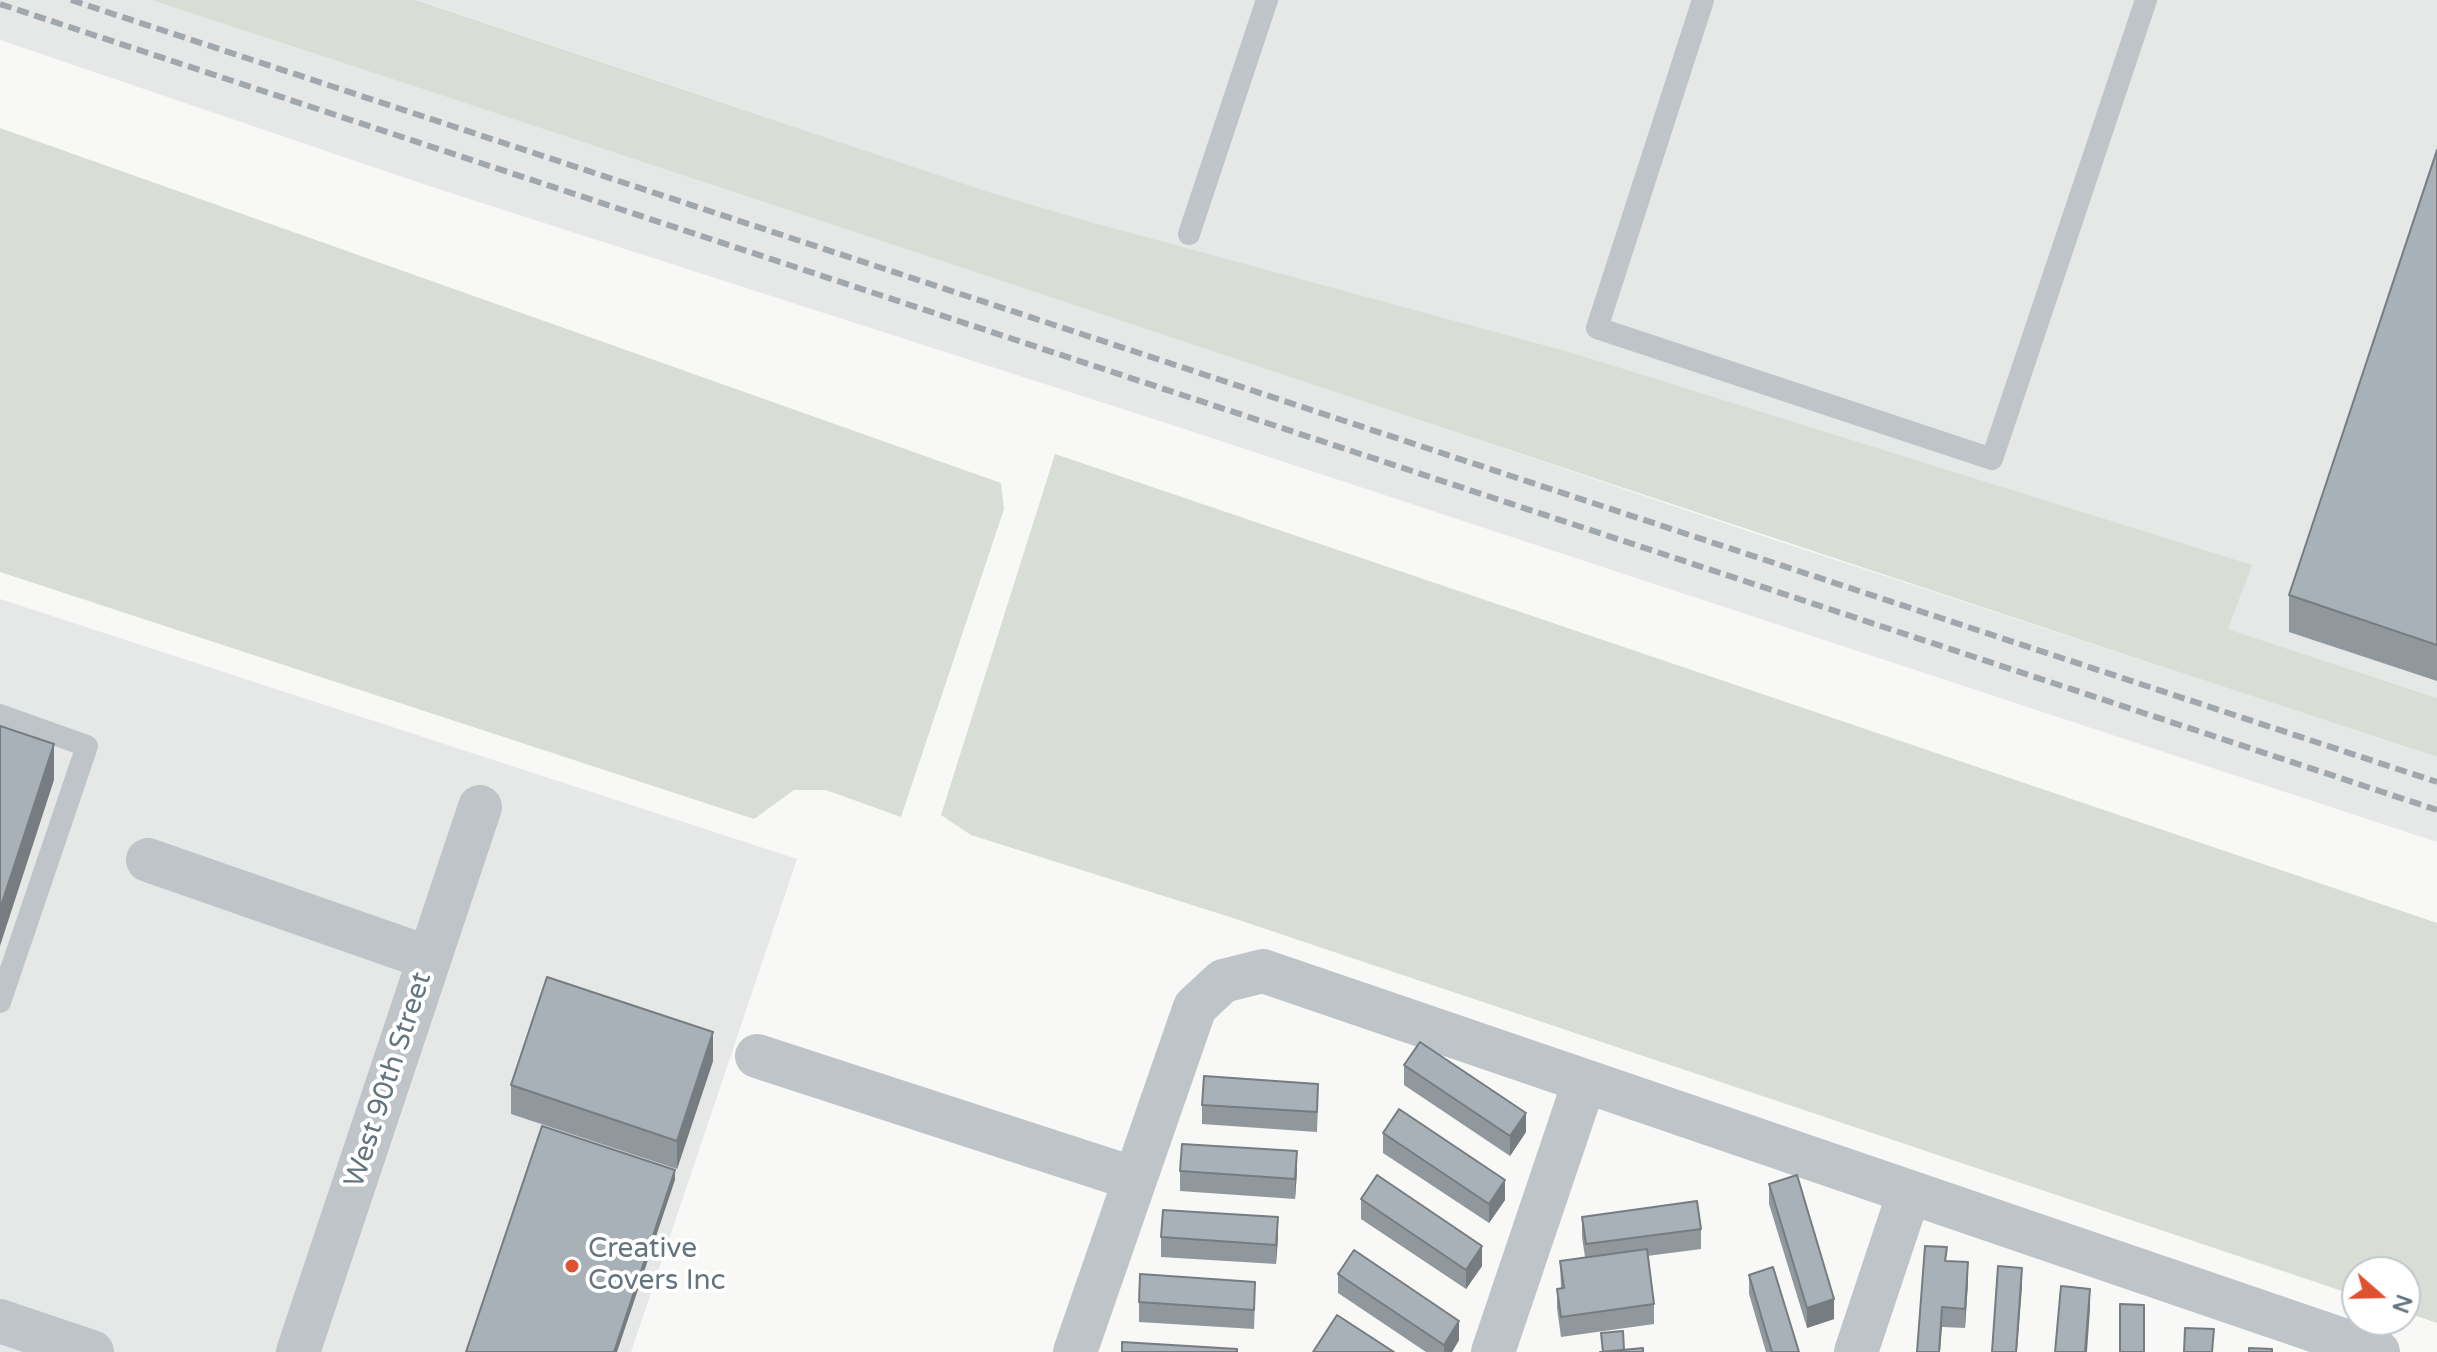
<!DOCTYPE html>
<html>
<head>
<meta charset="utf-8">
<style>
	body { margin:0 }
	#map { position:relative; width:2437px; height:1352px; overflow:hidden; background:#f8f8f6; font-family:"Varela Round",sans-serif }
	canvas { display:block }
	.north { position:absolute; left:2341px; top:1256px; width:80px; height:80px; box-sizing:border-box; background:#fff; border:2px solid #c1c8cc; border-radius:50%; rotate:110deg; font-size:22px; font-weight:700; line-height:32px; text-align:center; color:#647580 }
	.north::after { content:''; display:block; margin:auto; width:28px; height:36px; background:#de5231; clip-path:polygon(50% 0,100% 100%,50% 72%,0 100%) }
</style>
</head>
<body>
<div id="map">
<canvas width="2437" height="1352"></canvas>
<div class="north">N</div>
</div>
<script>
const ctx = document.querySelector('canvas').getContext('2d');
ctx.lineJoin = 'round';
function fillPath(path, color) { ctx.fillStyle = color; ctx.fill(path, 'evenodd'); }
function stroke(path, color, width, dash) { ctx.strokeStyle = color; ctx.lineWidth = width; ctx.lineCap = dash ? 'butt' : 'round'; ctx.setLineDash(dash || []); ctx.stroke(path); }
function drawText(font, color, halo, rows, align = 'center') {
  ctx.font = font + ' "Varela Round",sans-serif'; ctx.lineWidth = 8; ctx.setLineDash([]); ctx.textBaseline = 'middle'; ctx.strokeStyle = halo; ctx.fillStyle = color; for (const [text, x, y, turn = 0] of rows) {
    ctx.save(); ctx.translate(x, y); ctx.rotate((+turn || 0) * Math.PI / 180); ctx.textAlign = isNaN(turn) ? turn : align; if (halo) ctx.strokeText(text, 0, 0); ctx.fillText(text, 0, 0); ctx.restore();
  }
}
const built = new Path2D(`
	M0 0H151L960 265 1760 535 2437 757V842L1163 422 429 186 0 40Z
	M417 0H2437V698L2228 629 2251 566 986 191Z
	M0 599 797 859 631 1352H0Z`);
const green = new Path2D(`
	M151 0H416L986 191 1094 223 1569 352 2252 565 2228 629 2437 698V757C1674 507 914 249 151 0Z
	M0 128 1001 483 1004 509 901 817 826 790H794L754 819 0 572Z
	M1055 454 2437 923V1323L2405 1312V1272H2357V1296L1230 917 971 835 941 815Z`);
const service = new Path2D(`
	M1703 0 1597 328 1992 459 2146 0
	M1189 234 1267 0
	M0 715 87 746 0 1002`);
const minor = new Path2D(`
	M148 860 429 958
	M757 1056 1135 1179
	M0 1321 92 1352
	M298 1352 480 807
	M1075 1352 1195 1007 1223 981 1263 971 2378 1352
	M1493 1352 1584 1083
	M1856 1352 1909 1193`);
const rail = new Path2D(`
	M71 0 2437 782
	M0 4 2437 810`);
const wall = new Path2D(`
	M2437 150V681L2289 632V595Z
	M713 1061 677 1169 511 1114V1085Z
	M1404 1065 1526 1132 1510 1156 1404 1085Z
	M1318 1103 1317 1132 1202 1124V1105Z
	M1383 1133 1505 1200 1489 1223 1383 1153Z
	M1180 1171H1297L1295 1199 1180 1191Z
	M1769 1184 1834 1319 1807 1328 1769 1204Z
	M1361 1199 1482 1266 1466 1289 1361 1219Z
	M1582 1217 1701 1229V1249L1647 1256 1654 1304V1324L1561 1337 1557 1308V1289L1561 1288 1560 1261 1585 1257 1582 1237Z
	M1161 1237H1278L1276 1264 1161 1257Z
	M1947 1261 1968 1282 1965 1328 1942 1327 1917 1352Z
	M1338 1274 1459 1340 1452 1352H1426L1338 1293Z
	M1749 1275 1799 1352H1766L1749 1294Z
	M1255 1301 1254 1329 1139 1322V1302Z`);
const shadedWall = new Path2D(`
	M54 744V780L0 946V909Z
	M713 1032V1061L677 1169V1141Z
	M1526 1113V1132L1510 1156V1136Z
	M1297 1151V1171L1295 1199V1179Z
	M675 1170V1180L617 1352H614Z
	M1505 1180V1200L1489 1223V1204Z
	M1278 1217V1237L1276 1264V1245Z
	M1482 1246V1266L1466 1289V1270Z
	M1968 1262V1282L1965 1328V1309Z
	M2022 1268V1287L2017 1352H2016Z
	M2090 1289V1309L2087 1352H2085Z
	M1834 1299V1319L1807 1328V1308Z
	M1942 1307V1327L1940 1352H1939Z
	M1459 1321V1340L1452 1352H1444V1345Z`);
const building = new Path2D(`
	M2437 150V645L2289 595Z
	M0 726 54 744 0 909Z
	M547 977 713 1032 677 1141 511 1085Z
	M1420 1042 1526 1113 1510 1136 1404 1065Z
	M1204 1076 1318 1084 1317 1112 1202 1105Z
	M1399 1109 1505 1180 1489 1204 1383 1133Z
	M542 1126 675 1170 614 1352H466Z
	M1182 1144 1297 1151 1295 1179 1180 1171Z
	M1377 1175 1482 1246 1466 1270 1361 1199Z
	M1797 1175 1834 1299 1807 1308 1769 1184Z
	M1697 1201 1701 1229 1586 1244 1582 1217Z
	M1163 1210 1278 1217 1276 1245 1161 1237Z
	M1925 1246 1947 1247 1945 1261 1968 1262 1965 1309 1942 1307 1939 1352H1917Z
	M1647 1249 1654 1304 1561 1317 1557 1289 1564 1288 1560 1261Z
	M1354 1250 1459 1321 1444 1345 1338 1274Z
	M1998 1266 2022 1268 2016 1352H1992Z
	M1773 1267 1799 1352H1772L1749 1275Z
	M1140 1274 1255 1282 1254 1310 1139 1302Z
	M2061 1286 2090 1289 2085 1352H2055Z
	M2120 1304 2144 1305V1352H2120Z
	M1337 1315 1394 1352H1313Z
	M2185 1328 2214 1329 2212 1352H2184Z
	M1623 1331 1624 1350 1603 1352 1601 1333Z
	M1122 1342 1237 1349V1352H1122Z
	M1643 1348V1352H1600Z
	M2249 1348 2272 1349V1352H2249Z`);
const markers = [
	[572,1266,8,"#de5231"]
];
const streetNames = [
	["West 90th Street",389,1080,-72]
];
const poiNames = [
	["Creative",588,1250],
	["Covers Inc",588,1282]
];
fillPath(built, '#e6e7e7');
fillPath(green, '#d8ddd5');
stroke(service, '#bfc4c8', 22);
stroke(minor, '#bfc4c8', 44);
stroke(rail, '#a1a8ad', 6, [12, 6]);
fillPath(wall, '#90989d');
fillPath(shadedWall, '#767c80');
fillPath(building, '#a8b1b7');
stroke(building, '#767c80', 2);
for (const [x, y, r, color] of markers) { const dot = new Path2D(); dot.arc(x, y, r, 0, 2 * Math.PI); ctx.fillStyle = color; ctx.fill(dot); stroke(dot, '#fff', 3); }
drawText('28px', '#647580', '#fff', streetNames);
drawText('28px', '#647580', '#fff', poiNames, 'left');
</script>
</body>
</html>
